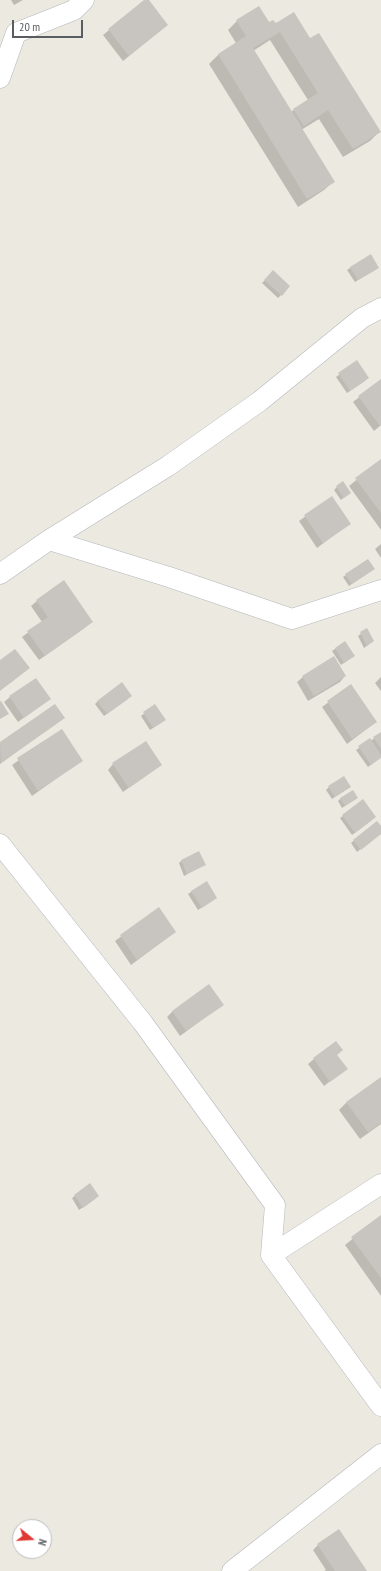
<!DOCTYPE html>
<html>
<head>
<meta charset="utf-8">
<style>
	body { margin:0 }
	#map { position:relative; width:381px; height:1571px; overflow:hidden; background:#ece9e0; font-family:"PT Sans Narrow",sans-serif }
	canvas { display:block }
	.north { position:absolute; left:12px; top:1519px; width:40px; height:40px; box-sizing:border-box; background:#fff; border:1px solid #bdbec0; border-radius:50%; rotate:108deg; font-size:11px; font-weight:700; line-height:16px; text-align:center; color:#595d61 }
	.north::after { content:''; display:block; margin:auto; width:14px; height:18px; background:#e03832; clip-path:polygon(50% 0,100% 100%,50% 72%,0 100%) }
	.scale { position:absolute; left:12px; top:20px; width:71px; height:18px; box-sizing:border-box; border:2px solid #595d61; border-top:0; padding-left:5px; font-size:12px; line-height:14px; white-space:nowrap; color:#595d61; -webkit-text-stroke:3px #fff; paint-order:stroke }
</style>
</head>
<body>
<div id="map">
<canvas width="381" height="1571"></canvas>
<div class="north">N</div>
<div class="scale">20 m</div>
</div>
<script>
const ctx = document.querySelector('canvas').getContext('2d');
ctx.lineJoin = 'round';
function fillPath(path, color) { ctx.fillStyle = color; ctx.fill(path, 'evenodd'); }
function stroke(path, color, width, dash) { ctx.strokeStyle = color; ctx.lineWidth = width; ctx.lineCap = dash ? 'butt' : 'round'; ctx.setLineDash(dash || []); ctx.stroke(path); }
const shadow = new Path2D(`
	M11 0H23L14 5Z
	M146 0H148L167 25 123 61 103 35Z
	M237 21 275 25 310 40 379 132 370 141 343 157 319 119 301 130 333 182 324 190 298 207 209 64 218 55 236 43 228 30ZM270 40 308 100 291 112 253 51Z
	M370 255 375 270 355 282 347 270Z
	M273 272 281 295 278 298 262 283Z
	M357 362 365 381 347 393 336 377Z
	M381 380V425L374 431 353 402Z
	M381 460V530L349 486Z
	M337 487 347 495 341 500 334 490Z
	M332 497 349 524 317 548 299 521Z
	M381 544V558L375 549Z
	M374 569 349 586 343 577 346 575Z
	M37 601 86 627 39 660 22 637 42 622 31 606Z
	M366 630 373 641 364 648 358 636Z
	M345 642 354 656 341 665 332 651Z
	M345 676 340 682 308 701 297 682 303 677Z
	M381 677V691L375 683Z
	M351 686 376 722 347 744 322 707Z
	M10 697 49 699 18 722 4 702Z
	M128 699 104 716 95 704 98 701Z
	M54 705 63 718 0 764V743Z
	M155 705 162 722 150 730 141 716Z
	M61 730 81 761 32 796 12 765Z
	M381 734V757L368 767 356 750Z
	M113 764H161L123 792 108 770Z
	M329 787H350L332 799 326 790Z
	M357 798 342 808 338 801 340 799Z
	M343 816 372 820 352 835 340 818Z
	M376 822 381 828V833L357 852 351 843Z
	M181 861 204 865 184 876 179 863Z
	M206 882 216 898 198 910 188 894Z
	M159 909 175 932 131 965 115 941Z
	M222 1005 180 1036 167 1017 173 1011Z
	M337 1055 346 1069 324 1086 308 1064 314 1059Z
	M381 1078V1124L360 1139 339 1110 347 1102Z
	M89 1185 95 1199 79 1210 72 1198Z
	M381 1216V1296L345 1245Z
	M318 1545 366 1571H324L326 1570 313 1550Z`);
const building = new Path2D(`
	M144 0H149L168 25 129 56 108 29Z
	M259 6 269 22 273 20 276 23 294 12 310 38 319 33 381 132 353 149 328 110 304 126 293 109 318 93 280 32 253 48 335 182 307 199 218 54 246 36 236 20Z
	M371 254 379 268 358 280 350 267Z
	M273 270 290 286 282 296 264 280Z
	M357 360 369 378 350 391 338 373Z
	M381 379V425L380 426 358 396Z
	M381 459V513L355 478Z
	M343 481 351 493 344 498 336 486Z
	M332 496 351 524 323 543 304 515Z
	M368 559 375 569 352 584 345 574Z
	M64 580 93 622 45 656 27 631 48 617 36 600Z
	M367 628 374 641 367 646 360 632Z
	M345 641 355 656 344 663 335 648Z
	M15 649 30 668 0 691V660Z
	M334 656 346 676 314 696 302 676Z
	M36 678 51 699 24 718 9 696Z
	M122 682 132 696 107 714 97 701Z
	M351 684 377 722 352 739 327 701Z
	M0 701H1L9 714 0 719Z
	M55 704 65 718 1 763 0 742Z
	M155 704 166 720 153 728 143 712Z
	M62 729 83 761 38 791 17 758Z
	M381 732V749L373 737Z
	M370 738 381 755V758L371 765 358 746Z
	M146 741 162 765 129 788 112 763Z
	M344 776 351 787 335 797 328 786Z
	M353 790 358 798 345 806 340 798Z
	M363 799 376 817 355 833 342 815Z
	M377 821 381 826V834L361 850 353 840Z
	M199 851 206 865 187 874 181 860Z
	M207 881 217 898 202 908 191 891Z
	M159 907 176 932 137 960 120 935Z
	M209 984 224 1005 186 1031 172 1011Z
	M336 1041 343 1050 337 1055 348 1069 330 1082 313 1058Z
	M381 1077V1123L368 1132 346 1102Z
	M90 1183 99 1196 83 1208 74 1195Z
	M381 1215V1278L351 1237Z
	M339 1529 367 1571H335L317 1544Z`);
const minor = new Path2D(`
	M0 78 16 33 74 10 84 0
	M49 540 168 466 260 401 362 318 381 308
	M0 574 49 540 169 577 292 619 381 590
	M0 844 143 1023 275 1205 271 1255 381 1406
	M271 1255 381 1184
	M232 1571 381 1454`);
fillPath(shadow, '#0003');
fillPath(building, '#c8c5c0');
stroke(minor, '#b3b7bb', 21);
stroke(minor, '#fff', 20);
</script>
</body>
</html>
